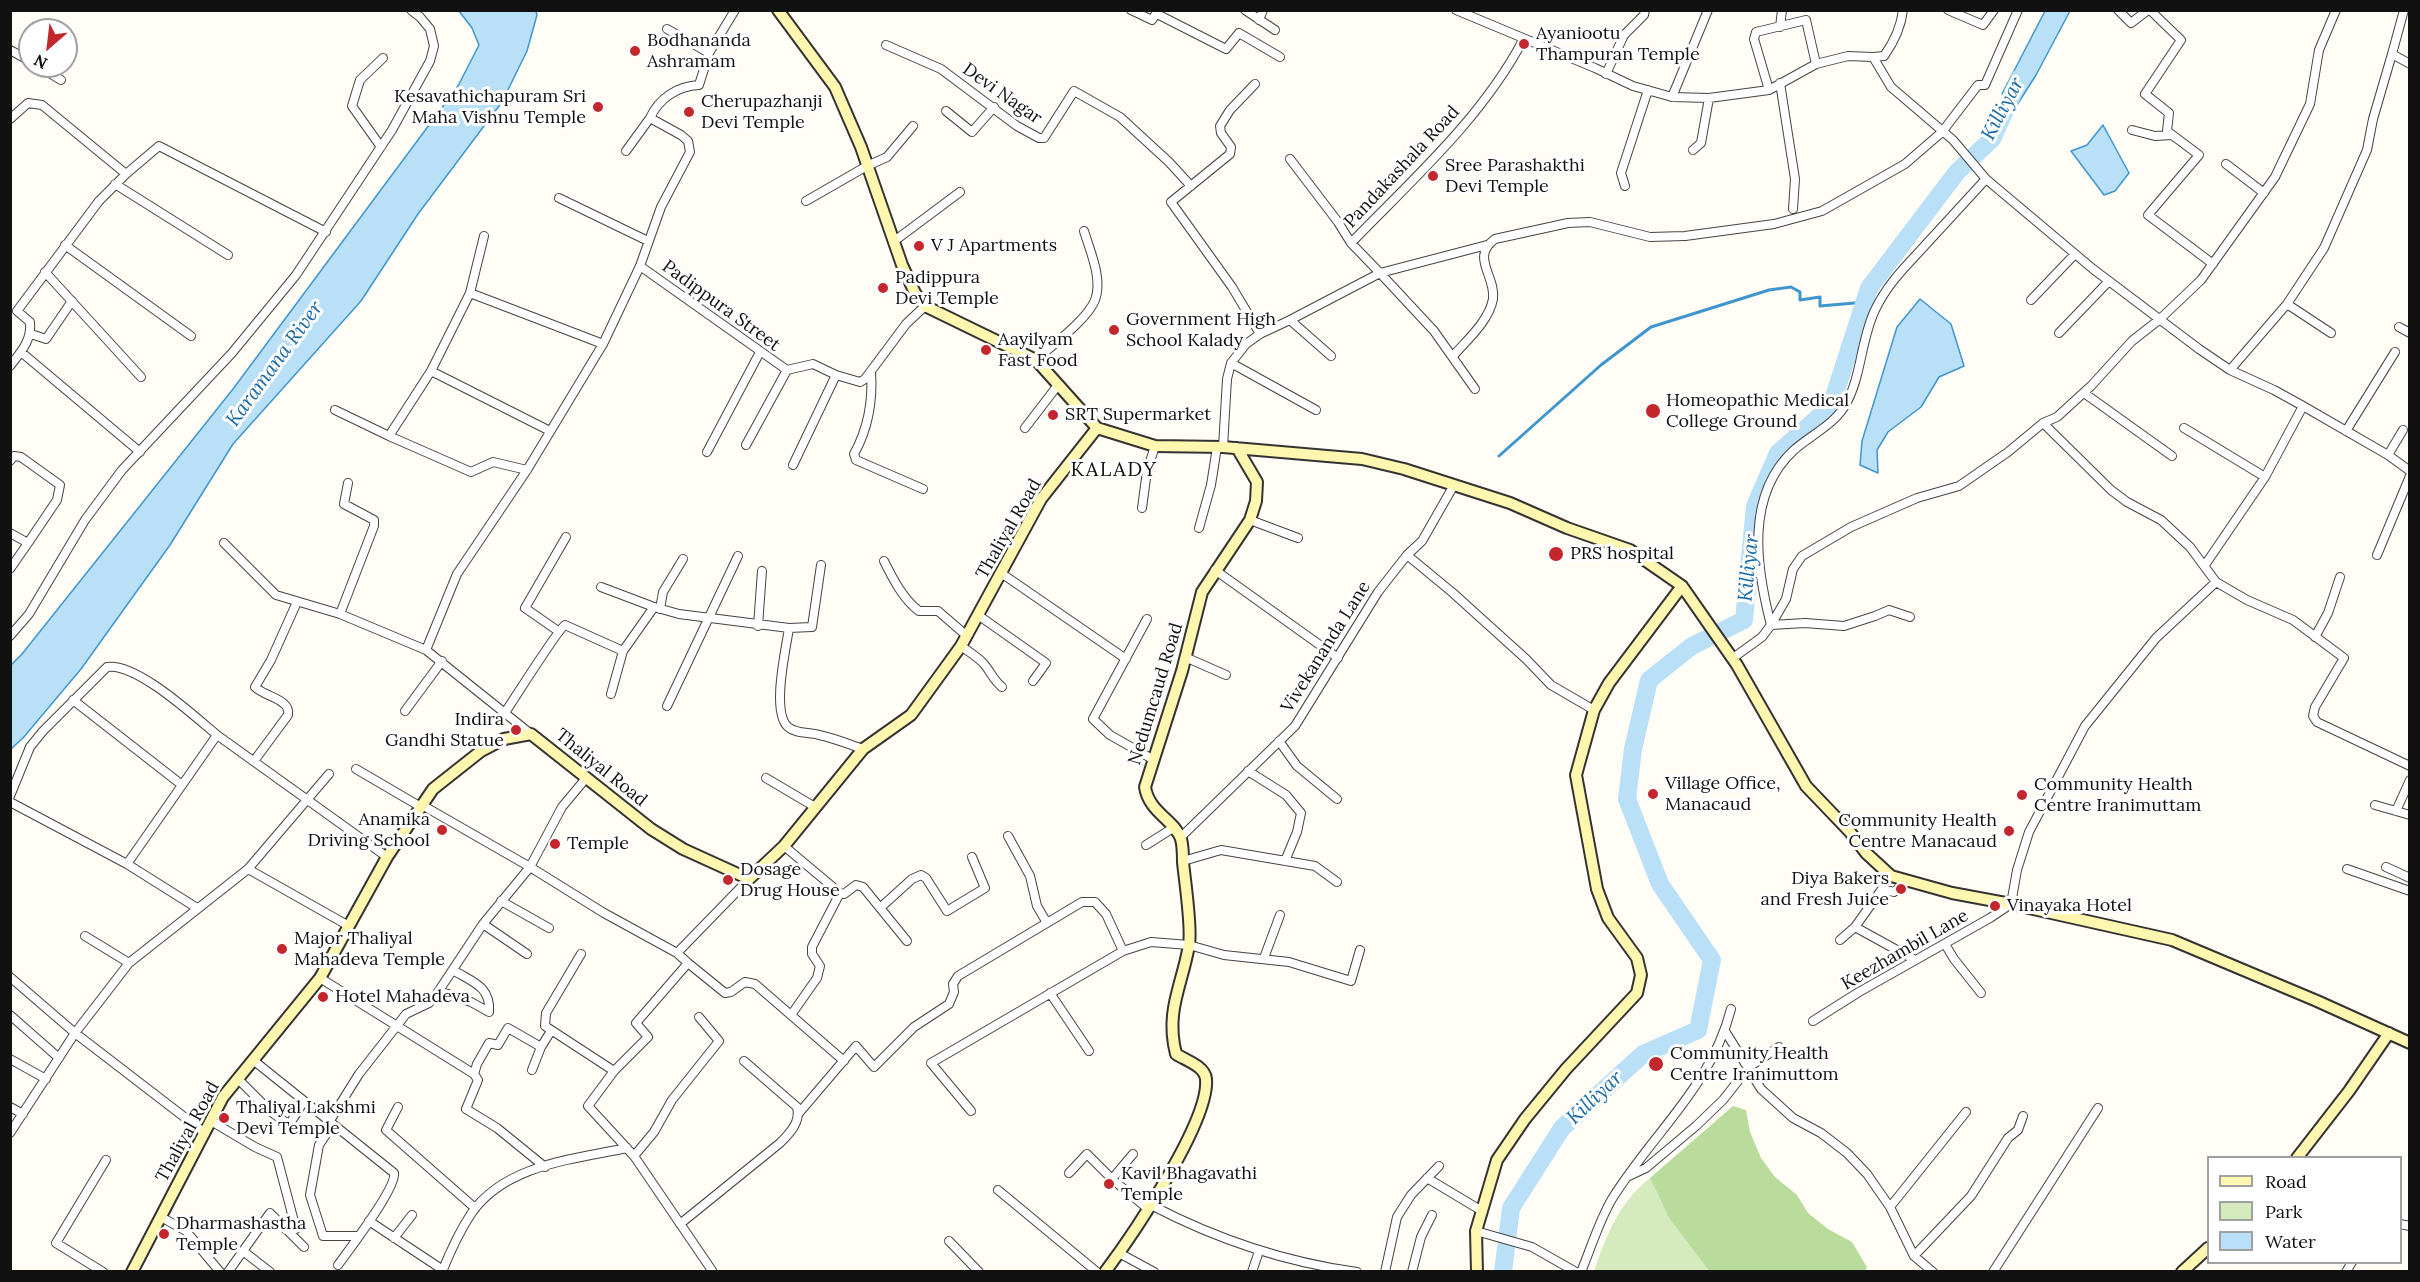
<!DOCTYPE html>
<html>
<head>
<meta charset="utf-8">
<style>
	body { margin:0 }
	#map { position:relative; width:2420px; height:1282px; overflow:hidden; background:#fffdf5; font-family:Lora,serif }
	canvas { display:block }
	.frame { position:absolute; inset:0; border:12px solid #111; pointer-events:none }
	.legend { position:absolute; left:2207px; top:1156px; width:195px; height:108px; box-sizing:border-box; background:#fff; border:2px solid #a0a0a0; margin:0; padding:8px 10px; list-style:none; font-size:18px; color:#111 }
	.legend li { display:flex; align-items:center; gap:12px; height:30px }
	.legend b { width:30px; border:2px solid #a0a0a0 }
	.north { position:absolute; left:18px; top:18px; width:60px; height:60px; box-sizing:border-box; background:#fff; border:2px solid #a0a0a0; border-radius:50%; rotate:208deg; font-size:16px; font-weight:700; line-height:24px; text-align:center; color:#111 }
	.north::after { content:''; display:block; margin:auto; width:21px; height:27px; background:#c4262e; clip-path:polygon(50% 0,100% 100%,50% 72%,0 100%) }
</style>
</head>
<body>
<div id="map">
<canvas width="2420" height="1282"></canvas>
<div class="frame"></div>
<ul class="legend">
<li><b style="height:8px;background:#fff6b0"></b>Road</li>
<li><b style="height:16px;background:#d5ebbd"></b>Park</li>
<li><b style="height:16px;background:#b9e0f7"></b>Water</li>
</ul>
<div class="north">N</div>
</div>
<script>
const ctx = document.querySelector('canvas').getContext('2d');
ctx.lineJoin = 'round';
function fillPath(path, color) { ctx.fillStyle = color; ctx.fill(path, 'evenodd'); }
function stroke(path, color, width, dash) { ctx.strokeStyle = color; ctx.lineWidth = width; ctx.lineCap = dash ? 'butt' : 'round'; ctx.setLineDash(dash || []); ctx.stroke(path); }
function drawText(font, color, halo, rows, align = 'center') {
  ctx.font = font + ' Lora,serif'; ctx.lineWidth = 6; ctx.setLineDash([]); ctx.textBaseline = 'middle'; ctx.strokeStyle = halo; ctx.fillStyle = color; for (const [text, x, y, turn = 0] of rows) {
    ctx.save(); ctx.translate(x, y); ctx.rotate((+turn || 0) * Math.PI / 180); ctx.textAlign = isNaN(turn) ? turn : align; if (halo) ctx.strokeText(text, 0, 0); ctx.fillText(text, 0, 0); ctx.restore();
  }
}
const green = new Path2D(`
	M1650 1178 1669 1218 1709 1271 1594 1272C1605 1237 1620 1201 1650 1178Z`);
const forest = new Path2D(`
	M1733 1106 1746 1110 1750 1132 1761 1158 1775 1177 1797 1195 1808 1213 1828 1229 1852 1242 1867 1267 1865 1271H1709L1669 1218 1650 1178Z`);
const water = new Path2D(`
	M459 11H536L537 15 527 51 502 102 418 214 361 301 233 444 170 545 81 669 23 738 11 749V665L22 654 233 389 458 86 479 45 472 28Z
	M2045 11H2070L2036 75 2017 105 2002 94Z
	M2103 125 2129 173 2115 191 2104 195 2071 151 2087 145Z
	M1920 299 1951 324 1964 366 1939 377 1921 407 1888 432 1877 450 1878 473 1860 465 1862 441 1897 327Z`);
const stream = new Path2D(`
	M1499 456 1601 365 1651 327 1769 290 1791 287 1800 292V300L1820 297V306L1866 302`);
const river = new Path2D(`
	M1503 1272 1511 1208 1562 1128 1643 1054 1698 1030 1712 960 1660 884 1627 799 1633 749 1649 680 1692 646 1744 620 1755 506 1778 453 1831 406 1869 288 1957 172 1992 139 2020 78`);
const street = new Path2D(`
	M1131 10 1152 20 1158 10
	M1245 10 1275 30
	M1456 10 1595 68 1633 86 1672 97 1709 98 1769 90 1816 64 1848 56 1873 57 1891 87 1953 140 1986 179 2093 269 2199 349 2230 370 2274 390 2303 406 2388 455 2410 471
	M1948 10 1983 25 1994 10
	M2118 10 2131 23 2148 10
	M2150 10 2181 40 2145 94 2169 113 2167 131 2199 155 2148 215 2213 264
	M1157 14 1226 49 1239 33 1280 57
	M1259 20 1263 10
	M1780 27 1782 10
	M667 29 709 53
	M886 45 941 69 1017 126 1039 138H1044L1074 91 1120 117 1169 162 1191 186
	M10 50 30 61
	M2392 54 2404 10
	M1873 57 1884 56C1894 42 1901 28 1903 10
	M38 66 61 80
	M1606 74 1624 35 1644 15 1645 10
	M1780 83 1795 179 1793 209
	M1255 84 1230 110 1220 126 1221 133 1231 147 1230 154 1171 202 1232 287 1260 334
	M1769 90 1754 39 1756 32 1806 20 1816 64
	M1672 97 1708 10
	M946 111 972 132 994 107
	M10 119 28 103 42 105 126 174 99 201 17 311 30 322C32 340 21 352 10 366
	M2132 130 2155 136 2172 135
	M381 147 352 106 360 80 383 58
	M1693 150 1701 143 1709 98
	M626 151 650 118
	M1290 159 1338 222 1351 243
	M2226 164 2264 193
	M126 174 159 146 326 232
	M115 184 228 255
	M1625 186 1621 173 1648 90
	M559 198 648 241
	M806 201 867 166 887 157 913 126
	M484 236 470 293 431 371 389 436 471 472 493 462 527 470
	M893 242 960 192
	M65 245 191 336
	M640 266 787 370 813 364 836 375 860 382 865 379 906 324 925 306
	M45 272 141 377
	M470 293 603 344
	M2031 300 2075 254
	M2287 304 2331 333
	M1290 320 1331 356
	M2399 327 2410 333
	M2059 333 2109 281
	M31 334 46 339 72 301
	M21 352 140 452
	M1453 356C1467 340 1489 321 1493 299 1496 276 1470 257 1495 239L1568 223 1590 222 1650 237 1685 236 1774 224 1822 211 1905 164 1942 132 1978 85H1985L2018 10
	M1036 360C1052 345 1087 320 1095 300 1103 279 1090 251 1084 231
	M1231 363 1316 410
	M2230 370 2287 304 2324 248 2367 150 2373 119 2392 54 2410 64
	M431 371 550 431
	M871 371C873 399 868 429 854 454L856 460 923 489
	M1475 389 1434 331 1380 273 1487 245
	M2084 393 2172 456
	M335 410 389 436
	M2043 423 2111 490 2127 502 2161 520 2190 547 2216 582 2247 600 2293 620 2344 658 2315 707 2313 716 2317 722 2410 766
	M1025 428 1058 385
	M2184 428 2265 477
	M2346 431 2395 352
	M746 445 787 370
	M1223 447 1227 379 1231 363 1246 344 1260 334 1290 320 1380 273 1351 243C1412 180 1482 118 1523 40
	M707 452 760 352
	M2388 455 2403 430
	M10 461 14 456 21 457 60 485 57 500 28 543 10 533
	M793 465 836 375
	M1142 508 1147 471 1155 446
	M1250 520 1298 538
	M1199 528 1211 485 1217 447
	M224 543 276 595 340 614 426 650
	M1407 555 1453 593 1526 659 1551 685 1594 710
	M2377 555 2410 476
	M884 561C893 579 903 599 919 611H938L967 636
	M821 565 812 627 789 628C786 649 771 712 788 727 796 734 809 732 819 735 834 738 848 744 863 749
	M2205 565 2265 477 2303 406
	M10 569 28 543
	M1215 570 1338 658
	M1001 573 1126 659
	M601 587 654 607
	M660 609 663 592 683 559
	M340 614 374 526V520L344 504 348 483
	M978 615 1046 663 1033 681
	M1910 617 1889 610 1875 616 1844 626 1805 623 1771 625C1756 567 1745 495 1794 450 1812 434 1836 424 1847 402 1862 373 1861 339 1875 310 1886 287 1901 271 1918 253 1941 228 1963 204 1986 179
	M1147 619 1093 719 1110 735 1154 760
	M758 626 762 571
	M558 631 525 608 566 537
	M10 636 29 614 85 520 122 470 232 353 296 275 392 130 430 61 434 46 430 29 420 17 411 10
	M2315 637 2328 613 2340 577
	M961 646C969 652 978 657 984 664 991 672 993 680 1002 687
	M1185 657 1226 675
	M1733 658 1762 637 1771 625 1786 599 1793 569 1802 556 1851 527 1917 498 1959 486 2008 452 2043 423 2057 417 2091 386 2132 341 2160 319 2201 280 2275 177 2310 104 2319 50 2336 10
	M611 694 623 651
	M73 700 182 785
	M667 706 738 556
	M405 711 442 661
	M506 711C515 698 558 629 565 625L623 651 654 607 679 614 789 628
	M531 734 426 650 457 574 527 470 603 344 640 266 661 207 690 152 688 141 681 135 650 118C659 98 678 86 699 85L709 53 735 10
	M1279 741 1297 766 1337 799
	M254 761 288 715C291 699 265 697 255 687L271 660 297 602
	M356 769 421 807
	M1248 771 1286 795 1301 813 1297 832 1285 861
	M766 778 815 807
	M10 796 30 747 43 731 107 667C136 662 194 716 217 735
	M10 802 127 864 197 908
	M422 805 530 867 604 913 677 953 688 963 636 1023 648 1037 614 1071 588 1106 634 1156 713 1272
	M2375 805 2410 815
	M2396 811 2410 780
	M1008 836 1030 876 1037 906 1047 923
	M1181 837 1295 726 1378 592 1407 555 1422 541 1454 485
	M1146 845 1173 828
	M784 846 840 893 844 894 856 885 863 887 907 941
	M1183 861 1221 850 1315 866 1337 882
	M127 864 217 735 387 857
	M2386 867 2410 878
	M248 869 349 926
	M2347 869 2410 891
	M501 901 549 928
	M880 908 912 879 921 875 926 878 947 911 985 888 972 857
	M483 924 527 954
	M1855 927 1915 960
	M85 936 129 963
	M1840 940 1855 927 1882 889 1894 892 1906 882
	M1945 944 1954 959 1981 993
	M677 953 749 879
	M581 954 546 1013 545 1026 614 1071
	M1264 958 1280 915
	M688 963 725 993 731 992 745 982 755 984 844 1061
	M10 977 75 1033 129 963 248 869 329 774
	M320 978 474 1074 478 1080 466 1109 497 1128 545 1167
	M439 991 471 1002 489 1012C491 986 472 982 453 970
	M1050 993 1089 1051
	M10 1015 59 1058
	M791 1015 817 978 820 966 812 954V947L840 893
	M1813 1021 1859 992 1990 918 2011 904 2017 870 2029 832 2085 726 2156 638 2216 582
	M1725 1031 1761 1089 1793 1118 1821 1133 1847 1153 1867 1174 1890 1207 1914 1256 1933 1272
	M541 1047 551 1031
	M10 1059 46 1079
	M253 1060 394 1173C397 1187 349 1250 338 1265
	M474 1074 477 1064 489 1043 498 1045 508 1028 541 1047 532 1070
	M238 1079 271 1112 287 1123 291 1122 304 1101
	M10 1107 23 1114
	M398 1107 386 1130 475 1208
	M971 1111 931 1063 1123 951 1151 942 1189 945 1224 955 1289 962 1351 981 1360 950
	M799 1113 856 1046 874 1067 914 1027 949 1004 954 992 953 984 958 976 1082 902H1095L1106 914 1123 951
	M211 1121 255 1147 277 1157 296 1229 286 1230
	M329 1122 359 1074 406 1014 429 1003 436 995 483 924 530 867 562 807 587 777
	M333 1124 319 1145 310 1195 323 1236H358
	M10 1133 75 1033 205 1133
	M634 1156 654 1132 672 1100 719 1041 699 1017
	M1069 1173 1087 1154 1112 1179 1148 1209
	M1629 1176 1646 1168 1696 1126 1723 1100 1749 1067 1779 1047
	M1427 1178 1482 1211
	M1112 1179 1133 1154
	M998 1190 1097 1272
	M1151 1205C1216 1239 1284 1262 1357 1272
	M1890 1207 1966 1112
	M161 1217 186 1231 220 1272
	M369 1221 443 1270
	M680 1224 780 1143C790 1133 801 1122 797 1107L744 1061
	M2400 1224 2410 1226
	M1476 1231 1532 1247 1576 1272
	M394 1238 412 1215
	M949 1241 979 1272
	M243 1251 270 1272
	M1119 1253 1154 1272
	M1914 1256 1971 1196 2008 1138 2018 1130 2023 1116
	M103 1272 56 1243 106 1160
	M228 1272 270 1213 304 1247
	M442 1272C450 1252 459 1232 471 1214 504 1165 574 1159 627 1148
	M1252 1272 1259 1251
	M1385 1272 1397 1217 1411 1195 1439 1166
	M1412 1272 1421 1237 1432 1215
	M1581 1272C1591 1248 1599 1221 1612 1199 1652 1134 1711 1087 1731 1009
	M1993 1272 2098 1108
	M2346 1272 2352 1262`);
const secondary = new Path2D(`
	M778 10 835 87 861 147 902 265 915 293 925 306 1036 360 1097 428 1155 446 1223 447 1362 459 1404 469 1510 503 1567 528 1630 550 1682 586 1737 665 1806 786 1850 832 1866 853 1891 876 1952 893 2011 904 2172 940 2317 1001 2410 1043
	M2297 1158 2349 1091 2389 1033
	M132 1272 223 1097 320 978 387 857 433 789 481 751 504 739 531 734 651 829 683 849 749 879 784 846 863 749 911 715 961 646 1041 499 1097 428
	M1105 1272C1132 1236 1210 1121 1206 1079 1205 1066 1185 1060 1176 1054 1165 1011 1182 986 1189 945 1192 926 1185 883 1183 862 1183 855 1183 846 1181 839 1175 820 1149 813 1145 787L1182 671 1202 592 1250 520 1256 501 1257 482 1237 448
	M1477 1272 1476 1231 1497 1160 1525 1119 1566 1069 1637 993 1641 975 1637 958 1608 918 1597 889 1576 775 1594 710 1609 683 1682 586
	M2182 1272 2208 1248`);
const markers = [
	[1524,44,6,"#c4262e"],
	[635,51,6,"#c4262e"],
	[598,107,6,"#c4262e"],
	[689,112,6,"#c4262e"],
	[1433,176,6,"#c4262e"],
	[919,246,6,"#c4262e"],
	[883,288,6,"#c4262e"],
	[1114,330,6,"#c4262e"],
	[986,350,6,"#c4262e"],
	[1653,411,8,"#c4262e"],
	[1053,415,6,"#c4262e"],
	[1556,554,8,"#c4262e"],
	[516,730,6,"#c4262e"],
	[1653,794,6,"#c4262e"],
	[2022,795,6,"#c4262e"],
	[442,830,6,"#c4262e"],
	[2009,831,6,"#c4262e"],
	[555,844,6,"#c4262e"],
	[728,880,6,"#c4262e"],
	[1901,889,6,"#c4262e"],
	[1995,906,6,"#c4262e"],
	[282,949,6,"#c4262e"],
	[323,997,6,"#c4262e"],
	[1656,1064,8,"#c4262e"],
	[224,1118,6,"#c4262e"],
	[1109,1184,6,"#c4262e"],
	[164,1234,6,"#c4262e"]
];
const poiNames = [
	["Ayaniootu",1536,34],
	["Thampuran Temple",1536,55],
	["Bodhananda",647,41],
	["Ashramam",647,62],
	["Kesavathichapuram Sri",586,97,"right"],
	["Maha Vishnu Temple",586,118,"right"],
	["Cherupazhanji",701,102],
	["Devi Temple",701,123],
	["Sree Parashakthi",1445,166],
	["Devi Temple",1445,187],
	["V J Apartments",931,246],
	["Padippura",895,278],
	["Devi Temple",895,299],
	["Government High",1126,320],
	["School Kalady",1126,341],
	["Aayilyam",998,340],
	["Fast Food",998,361],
	["Homeopathic Medical",1666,401],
	["College Ground",1666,422],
	["SRT Supermarket",1065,415],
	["PRS hospital",1570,554],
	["Indira",504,720,"right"],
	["Gandhi Statue",504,741,"right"],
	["Village Office,",1665,784],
	["Manacaud",1665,805],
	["Community Health",2034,785],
	["Centre Iranimuttam",2034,806],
	["Anamika",430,820,"right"],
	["Driving School",430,841,"right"],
	["Community Health",1997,821,"right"],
	["Centre Manacaud",1997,842,"right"],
	["Temple",567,844],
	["Dosage",740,870],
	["Drug House",740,891],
	["Diya Bakers",1889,879,"right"],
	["and Fresh Juice",1889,900,"right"],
	["Vinayaka Hotel",2007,906],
	["Major Thaliyal",294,939],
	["Mahadeva Temple",294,960],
	["Hotel Mahadeva",335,997],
	["Community Health",1670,1054],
	["Centre Iranimuttom",1670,1075],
	["Thaliyal Lakshmi",236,1108],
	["Devi Temple",236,1129],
	["Kavil Bhagavathi",1121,1174],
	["Temple",1121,1195],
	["Dharmashastha",176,1224],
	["Temple",176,1245]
];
const streetNames = [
	["Devi Nagar",1002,94,35],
	["Pandakashala Road",1402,167,-47],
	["Padippura Street",721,306,36],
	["Thaliyal Road",1009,529,-60],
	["Vivekananda Lane",1326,647,-58],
	["Nedumcaud Road",1156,694,-73],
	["Thaliyal Road",601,768,39],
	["Keezhambil Lane",1905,950,-30],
	["Thaliyal Road",188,1132,-61]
];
const waterNames = [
	["Killiyar",2003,109,-62],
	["Karamana River",275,364,-54],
	["Killiyar",1749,568,-84],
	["Killiyar",1595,1098,-43]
];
const neighbourhoodNames = [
	["KALADY",1114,470]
];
fillPath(green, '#d5ebbd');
fillPath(forest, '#b9dc9c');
fillPath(water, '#b9e0f7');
stroke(water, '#3f96cf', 1.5);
stroke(stream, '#3f96cf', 3);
stroke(river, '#b9e0f7', 18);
stroke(street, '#444', 10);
stroke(secondary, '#333', 14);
stroke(street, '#fff', 8);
stroke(secondary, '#fff6b0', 10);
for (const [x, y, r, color] of markers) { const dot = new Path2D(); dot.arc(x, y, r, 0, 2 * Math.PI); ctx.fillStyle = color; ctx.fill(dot); stroke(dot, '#fff', 2); }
drawText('18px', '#111', '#fff', poiNames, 'left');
drawText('18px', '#111', '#fff', streetNames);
drawText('italic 20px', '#1768a6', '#fff', waterNames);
ctx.letterSpacing = '1.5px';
drawText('20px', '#111', '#fff', neighbourhoodNames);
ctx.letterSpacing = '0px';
</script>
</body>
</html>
